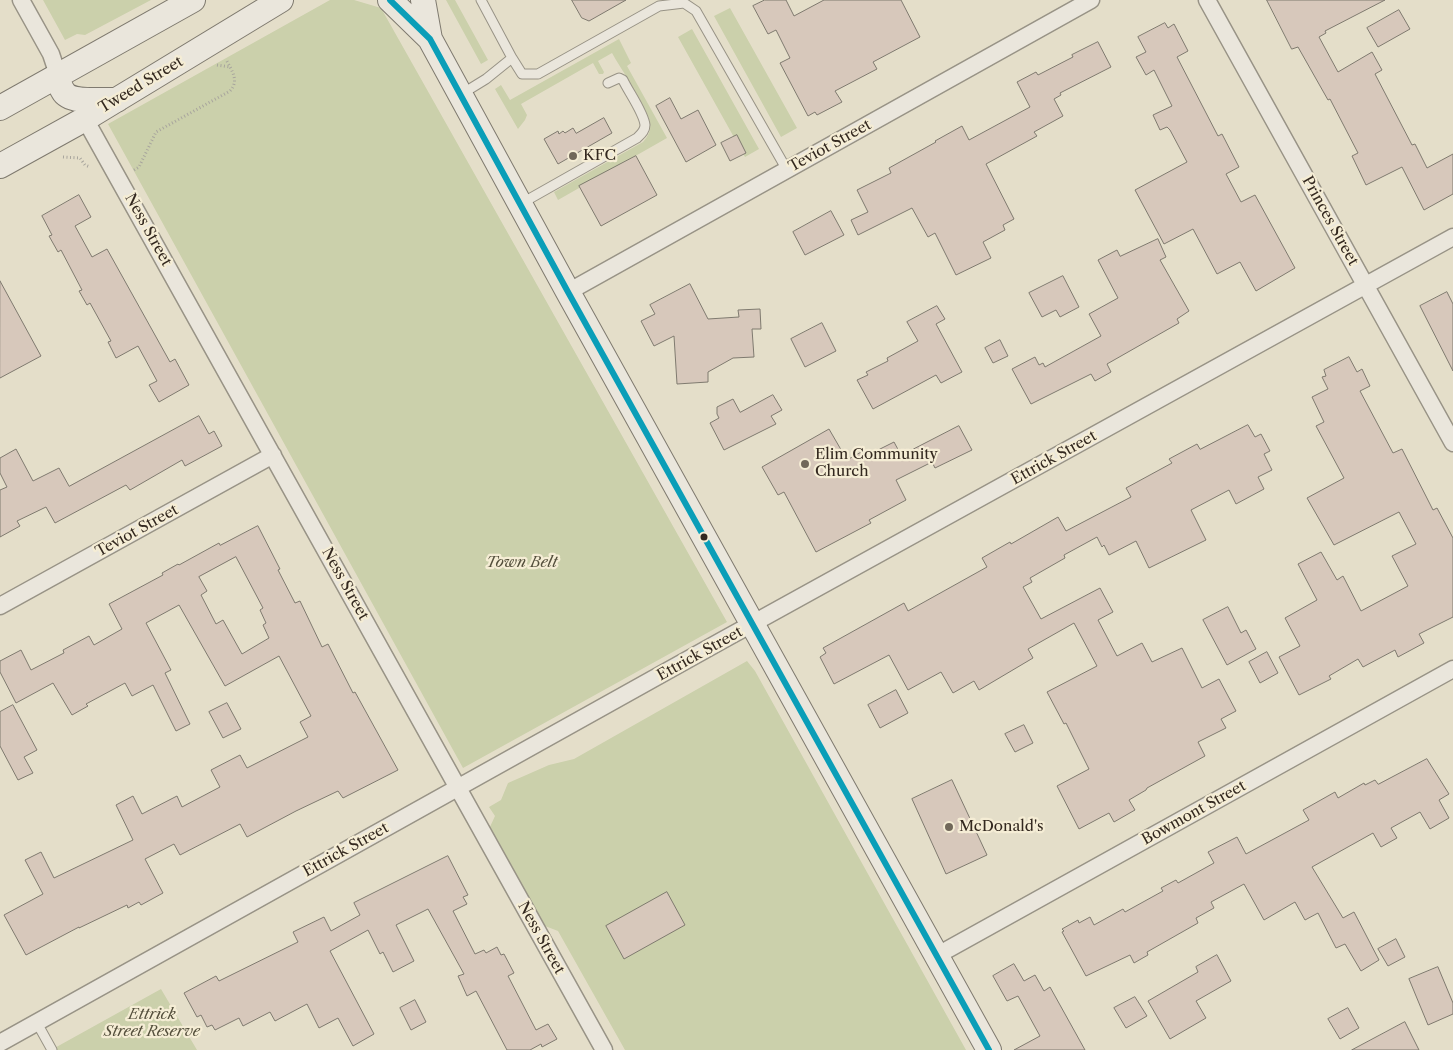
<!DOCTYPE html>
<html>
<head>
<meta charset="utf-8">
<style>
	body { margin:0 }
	canvas { display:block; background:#e4dec9 }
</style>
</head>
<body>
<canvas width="1453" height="1050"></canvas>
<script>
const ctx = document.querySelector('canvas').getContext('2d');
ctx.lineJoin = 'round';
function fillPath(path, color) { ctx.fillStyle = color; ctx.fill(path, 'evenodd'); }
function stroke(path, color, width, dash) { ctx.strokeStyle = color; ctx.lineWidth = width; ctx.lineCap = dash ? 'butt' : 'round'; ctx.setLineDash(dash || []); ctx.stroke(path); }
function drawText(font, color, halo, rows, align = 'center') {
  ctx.font = font + ' "Libre Caslon Text",serif'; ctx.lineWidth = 4.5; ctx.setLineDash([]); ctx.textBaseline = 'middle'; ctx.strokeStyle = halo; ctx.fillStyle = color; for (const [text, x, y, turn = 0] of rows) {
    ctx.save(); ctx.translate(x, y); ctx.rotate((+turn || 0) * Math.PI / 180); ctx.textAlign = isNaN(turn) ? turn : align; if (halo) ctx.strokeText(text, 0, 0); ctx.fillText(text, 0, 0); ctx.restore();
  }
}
const green = new Path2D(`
	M43 0H151L85 35 77 34 65 40Z
	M330 0H354L381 8 727 622 463 768 108 124Z
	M446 0H455L488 60 481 64Z
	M730 8 797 128 781 137 714 16Z
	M692 29 759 149 745 157 678 37Z
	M619 39 631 63 627 66 667 138 558 200 554 192 643 142C648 136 651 131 650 124 649 109 620 68 612 53L598 61 604 72 603 74H599L593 63 521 104 527 115 525 120 518 129 495 89 501 85 510 100Z
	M747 661 755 671 966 1050H625L558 931 545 926 489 829 495 816 489 807 501 800 508 783 549 765 574 759Z
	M161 989 197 1050H51Z`);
const building = new Path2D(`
	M572 0H626L589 21 582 18Z
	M765 0H786L794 16 824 0H901L920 37 873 62 877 69 835 91 842 102 817 115 815 112 808 116 780 63 790 58 776 30 768 34 753 6Z
	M1267 0H1385L1325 31 1326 33 1319 37 1338 72 1372 52 1382 70 1375 74 1412 145 1415 144 1427 168 1453 154V194L1424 210 1402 167 1366 185 1352 156 1358 153 1330 99 1328 100 1298 47 1292 49Z
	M1399 10 1410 29 1378 47 1367 28Z
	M1165 23 1168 28 1174 24 1188 51 1177 57 1218 136 1222 134 1239 167 1226 174 1241 202 1255 195 1295 268 1256 291 1240 262 1217 274 1193 229 1164 244 1135 190 1187 162 1170 130 1167 127 1160 130 1153 115 1172 106 1154 70 1146 75 1136 57 1146 52 1138 37Z
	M1098 42 1111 67 1060 93 1061 95 1054 99 1063 116 1034 132 1037 136 986 164 1014 219 1003 225 1005 230 983 242 991 258 956 275 935 233 928 237 912 208 858 235 851 220 868 212 857 190 891 173 889 168 936 142 935 141 962 126 969 140 1030 107 1017 82 1036 72 1038 75 1073 57 1072 55Z
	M670 98 681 119 698 110 716 145 686 162 656 106Z
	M604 118 612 133 558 164 544 139 558 131 559 134 563 131 565 133 573 128 576 133Z
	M737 135 746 153 730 161 721 143Z
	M636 156 657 195 601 226 579 186Z
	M79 195 91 217 75 226 92 257 107 249 170 362 175 359 189 385 159 402 149 385 157 381 138 346 116 358 108 342 111 341 90 303 87 305 79 291 82 290 61 250 58 252 49 236 52 235 42 216Z
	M831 211 844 235 805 255 793 232Z
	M1158 239 1166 257 1160 260 1189 311 1177 319 1179 323 1107 364 1111 372 1095 381 1091 374 1031 404 1012 369 1035 357 1039 365 1043 363 1045 367 1101 336 1089 314 1118 298 1098 260 1117 250 1120 256Z
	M1063 276 1079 307 1060 317 1056 310 1042 317 1029 293Z
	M0 281 41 356 0 378Z
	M690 284 708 319 739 317 738 310 760 309 761 329H752L754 357 733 358 708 372V382L677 384 674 336 654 346 641 321 655 314 650 305Z
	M1447 292 1453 304V371L1420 306Z
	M937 306 945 319 936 324 962 372 941 383 936 375 873 409 857 380 868 375 866 372 888 361 887 358 918 341 907 322Z
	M822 323 836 351 805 367 791 339Z
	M1000 340 1008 356 993 363 985 348Z
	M1349 357 1357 372 1362 369 1370 386 1360 391 1393 453 1402 449 1433 510 1437 508 1453 538V617L1419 634 1424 643 1398 657 1395 650 1363 667 1358 659 1329 676 1331 679 1299 695 1279 657 1300 646 1285 618 1317 600 1298 564 1321 552 1337 580 1343 576 1361 611 1408 586 1392 556 1416 544 1399 512 1334 545 1307 498 1344 478 1316 426 1324 422 1312 397 1328 389 1322 377 1326 376 1324 370Z
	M773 395 782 410 771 416 776 424 724 450 710 423 719 418 717 414V407L733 399 740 412Z
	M199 416 209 434 214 431 222 446 185 466 182 460 130 490 126 485 55 523 46 507 17 521 20 526 0 537V490L7 487 0 473V458L16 449 33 481 59 468 69 486Z
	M1248 425 1255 437 1261 434 1270 451 1264 454 1272 470 1258 477 1264 489 1236 504 1229 490 1191 510 1206 540 1149 568 1136 541 1109 555 1104 545 1102 547 1097 537 1064 555 1065 558 1030 578 1032 582 1023 587 1041 619 1100 588 1113 612 1098 620 1117 656 1142 643 1152 662 1182 648 1202 688 1219 679 1236 711 1221 719 1226 728 1198 742 1205 756 1147 788 1146 790 1129 800 1135 810 1114 822 1109 813 1079 829 1057 786 1089 769 1066 723 1064 724 1047 692 1097 666 1074 623 1028 649 1033 658 979 690 974 681 953 693 941 672 908 690 889 655 834 684 820 657 826 653 823 648 904 603 908 611 987 567 982 558 1010 542 1011 544 1058 517 1066 531 1131 497 1126 488 1172 463 1169 459 1197 444 1200 449Z
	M959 426 972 450 935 468 932 462 896 480 906 500 869 520 871 523 816 552 784 492 778 495 762 467 829 429 847 460 863 451 866 456 894 442 901 455Z
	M258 526 280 569 278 570 295 603 300 601 322 647 328 644 353 693 355 692 398 770 343 798 338 791 296 811 247 837 240 824 180 855 174 844 145 859 163 893 141 905 139 902 128 908 127 905 79 928V927L26 955 4 915 43 894 25 860 41 852 54 878 133 840 116 805 133 796 142 814 177 796 182 807 220 787 211 770 240 755 247 768 308 737 300 722 311 716 279 656 225 686 179 605 146 623 171 670 165 673 190 724 176 731 153 685 132 696 125 683 86 704 88 706 72 715 53 683 16 703 0 672V661L21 650 31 670 64 653 63 650 89 636 94 645 122 629 109 604 163 575 162 573 178 564 179 565 219 543 220 545ZM236 557 263 608 260 610 266 623 263 625 269 638 242 654 223 620 216 624 201 595 207 591 199 577Z
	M1228 607 1241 633 1246 630 1256 649 1227 665 1203 620Z
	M1267 652 1278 673 1260 683 1249 662Z
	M896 690 908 713 880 728 868 705Z
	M227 703 241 729 223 738 209 712Z
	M13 705 37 750 24 757 33 773 18 780 0 746V712Z
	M1024 725 1033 743 1015 752 1005 734Z
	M1427 759 1449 794 1439 800 1449 818 1430 829 1420 812 1391 828 1397 838 1381 847 1373 833 1312 867 1343 918 1354 912 1379 960 1361 971 1345 944 1336 948 1318 913 1305 920 1295 902 1264 920 1244 884 1211 902 1214 908 1196 918 1198 923 1147 952 1148 955 1134 963 1130 955 1086 976 1062 932 1064 931 1062 929 1078 920 1079 923 1090 917 1094 925 1123 909 1125 912 1163 891 1161 888 1176 880 1178 883 1214 863 1208 852 1237 837 1246 854 1309 820 1303 810 1335 792 1338 798 1364 783 1365 785 1375 780 1378 784Z
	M952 780 987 855 946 874 912 799Z
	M448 856 468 895 463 897 467 904 453 911 475 954 484 950 486 953 497 947 501 955 504 954 514 973 508 976 536 1030 548 1024 557 1039 542 1047 541 1044 530 1050H507L476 991 467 996 458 976 464 974 428 909 396 925 414 961 393 972 383 952 380 954 368 930 330 951 374 1034 353 1046 338 1018 319 1028 307 1004 275 1021 270 1012 243 1026 239 1018 215 1030 212 1025 207 1027 201 1015 197 1017 184 993 216 976 219 981 298 942 293 932 324 917 331 931 360 915 354 903Z
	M667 892 685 925 624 959 606 926Z
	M1396 939 1405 957 1388 966 1378 949Z
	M1217 955 1231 981 1196 1001 1206 1018 1170 1039 1148 1001 1198 972 1196 967Z
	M1014 964 1024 981 1035 975 1044 991 1050 987 1085 1050H1014L1040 1036 1018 996 1007 1001 993 976Z
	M1438 967 1453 1003V1014L1428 1025 1409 979Z
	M1135 997 1147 1016 1126 1028 1114 1008Z
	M415 1000 426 1022 411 1030 400 1008Z
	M1348 1008 1359 1028 1340 1039 1328 1019Z
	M1405 1022 1419 1050H1352Z`);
const path = new Path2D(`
	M217 65 230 67
	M63 157 80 158 85 165 90 167
	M134 170 139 167 156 132 230 91C240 80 231 70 226 59`);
const service = new Path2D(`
	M512 58 522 74H538L659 6 684 3 696 11 787 170
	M460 95 486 79 512 58 481 0
	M522 203 637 138C641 134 645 131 645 125 644 113 628 91 623 80L619 78 608 83
	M37 1023 52 1050`);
const minor = new Path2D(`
	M21 0 51 54 58 75
	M1207 0 1453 443
	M85 119 604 1050
	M568 292 1091 0
	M0 606 273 455
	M936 956 1453 669
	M0 1043 721 641 1453 237`);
const secondary = new Path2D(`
	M390 0 430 39 568 292 989 1050
	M423 0 430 39
	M58 75C59 80 60 87 63 91 70 104 103 99 117 100
	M0 108 193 0
	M0 166 85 119 281 0`);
const bus1 = new Path2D(`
	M390 0 430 39 568 292 989 1050`);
const markers = [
	[573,156,5,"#71685a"],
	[805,464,5,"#71685a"],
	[704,537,4.5,"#33281f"],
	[949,827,5,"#71685a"]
];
const streetNames = [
	["Tweed Street",141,85,-31],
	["Teviot Street",830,146,-29],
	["Princes Street",1330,221,61],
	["Ness Street",148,230,61],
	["Ettrick Street",1054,458,-29],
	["Teviot Street",137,531,-29],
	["Ness Street",345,584,61],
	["Ettrick Street",700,654,-29],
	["Bowmont Street",1194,813,-29],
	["Ettrick Street",346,850,-29],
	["Ness Street",541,938,61]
];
const poiNames = [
	["KFC",583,156],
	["Elim Community",815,455],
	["Church",815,472],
	["McDonald's",959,827]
];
const parkNames = [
	["Town Belt",522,563],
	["Ettrick",152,1015],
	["Street Reserve",152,1032]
];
fillPath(green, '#cbd0ab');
fillPath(building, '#d7c8bb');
stroke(building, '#7f7a6f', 1);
stroke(service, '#989386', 11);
stroke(minor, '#989386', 19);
stroke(secondary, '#7f7a6f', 26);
stroke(path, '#a8a59d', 3, [1, 2.5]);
stroke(service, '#eae6dc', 9);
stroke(minor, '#eae6dc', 16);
stroke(secondary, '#eae6dc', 24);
stroke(bus1, '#0a9eb8', 6);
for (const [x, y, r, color] of markers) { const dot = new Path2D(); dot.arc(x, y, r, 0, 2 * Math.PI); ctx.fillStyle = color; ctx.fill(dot); stroke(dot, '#f5edd5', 2); }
drawText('15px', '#33281f', '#f5edd5', streetNames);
drawText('15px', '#33281f', '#f5edd5', poiNames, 'left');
drawText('italic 15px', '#544f3c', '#f5edd5', parkNames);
</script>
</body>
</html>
